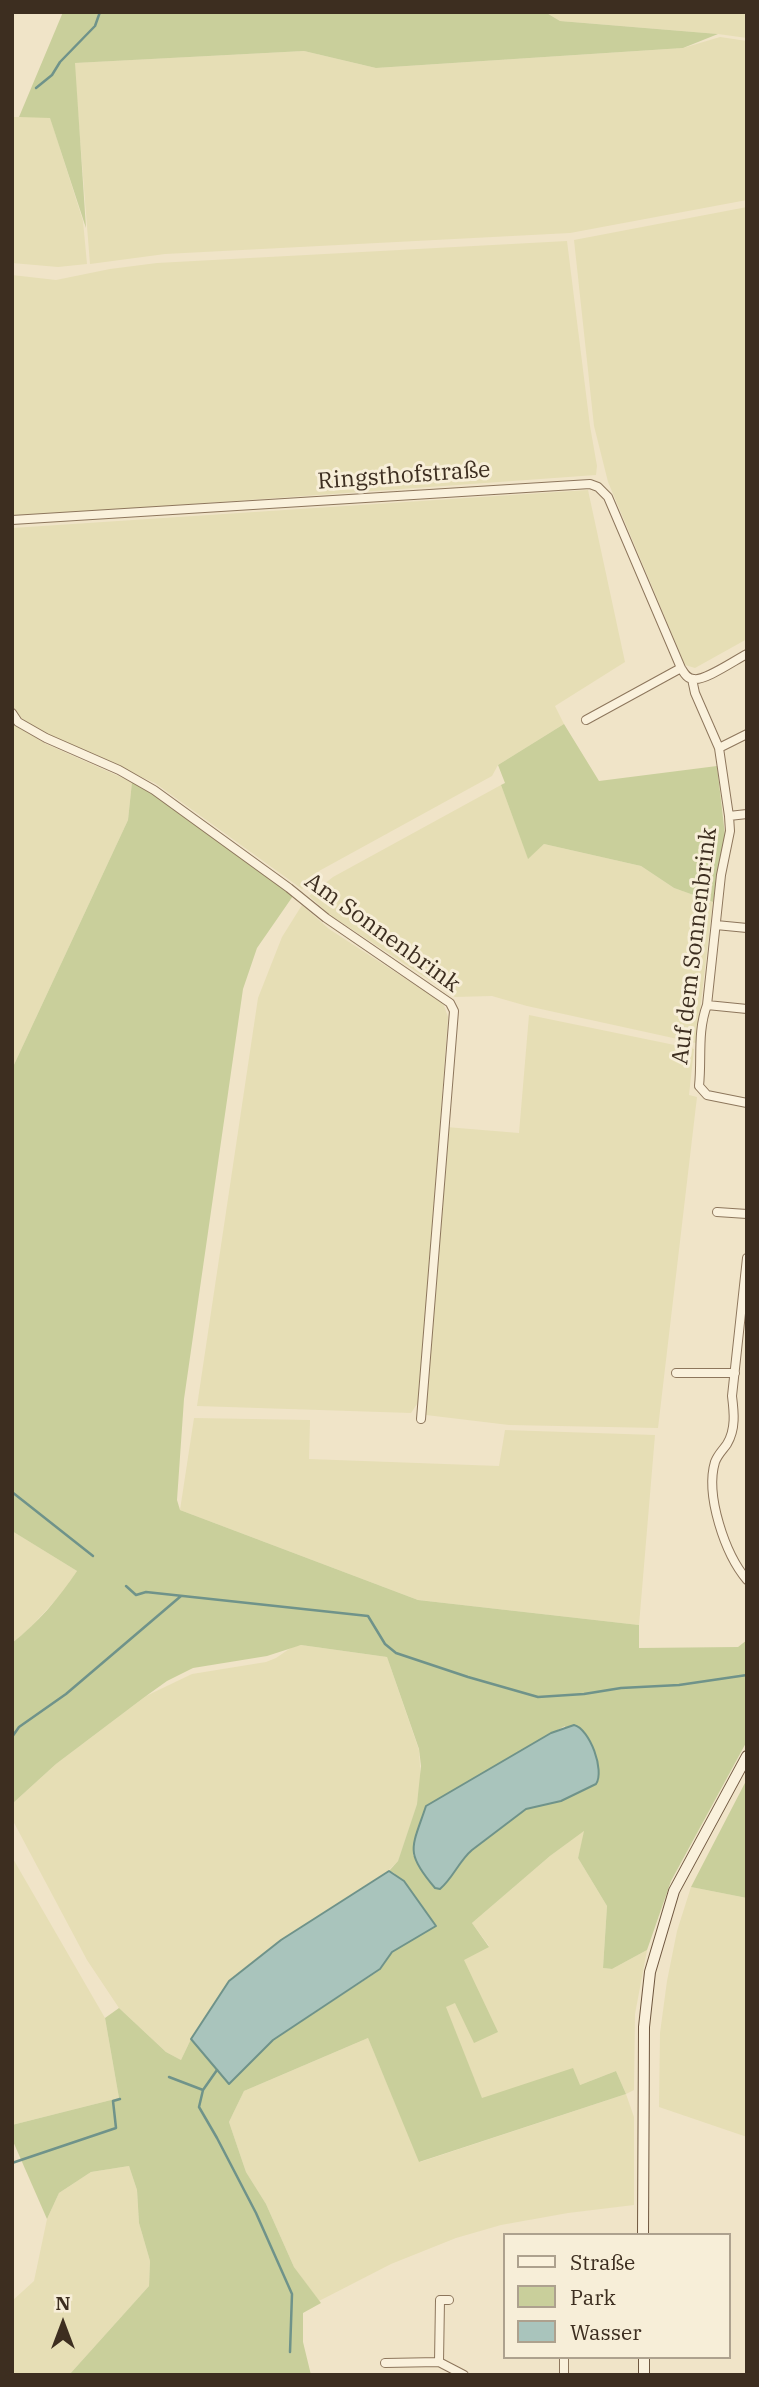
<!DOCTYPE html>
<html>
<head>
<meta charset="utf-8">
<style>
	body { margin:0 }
	#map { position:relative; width:759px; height:2387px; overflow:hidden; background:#f0e4c8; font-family:"IBM Plex Serif",serif }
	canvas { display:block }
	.frame { position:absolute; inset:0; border:14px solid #3d2e20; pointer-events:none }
	.legend { position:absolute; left:503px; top:2233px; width:228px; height:126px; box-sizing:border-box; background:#f7eed8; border:2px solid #ada18e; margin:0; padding:9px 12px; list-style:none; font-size:21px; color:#3d2e20 }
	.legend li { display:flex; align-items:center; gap:14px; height:35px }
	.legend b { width:35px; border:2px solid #ada18e }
	.north { position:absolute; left:28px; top:2289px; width:70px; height:70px; -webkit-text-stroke:5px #f7eed8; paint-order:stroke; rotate:0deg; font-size:19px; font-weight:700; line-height:28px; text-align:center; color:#3d2e20 }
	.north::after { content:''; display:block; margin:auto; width:24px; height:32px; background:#3d2e20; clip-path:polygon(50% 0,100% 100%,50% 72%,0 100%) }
</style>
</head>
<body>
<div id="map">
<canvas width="759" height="2387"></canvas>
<div class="frame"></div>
<ul class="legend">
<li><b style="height:9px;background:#faf1dc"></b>Straße</li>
<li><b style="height:19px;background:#c9cf9b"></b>Park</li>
<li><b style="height:19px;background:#a9c4bc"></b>Wasser</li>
</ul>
<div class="north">N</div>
</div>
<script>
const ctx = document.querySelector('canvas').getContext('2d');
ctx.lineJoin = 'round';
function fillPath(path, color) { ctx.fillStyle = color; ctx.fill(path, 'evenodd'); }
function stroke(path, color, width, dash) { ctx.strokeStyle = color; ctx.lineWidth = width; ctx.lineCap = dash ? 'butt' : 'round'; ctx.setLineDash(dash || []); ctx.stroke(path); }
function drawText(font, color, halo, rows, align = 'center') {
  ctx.font = font + ' "IBM Plex Serif",serif'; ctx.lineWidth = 6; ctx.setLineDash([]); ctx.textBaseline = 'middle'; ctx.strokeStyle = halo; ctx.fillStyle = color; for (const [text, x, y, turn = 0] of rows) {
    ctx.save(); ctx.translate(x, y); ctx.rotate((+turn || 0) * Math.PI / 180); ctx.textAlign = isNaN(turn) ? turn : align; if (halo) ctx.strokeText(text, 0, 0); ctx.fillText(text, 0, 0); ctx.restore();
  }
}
const farmland = new Path2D(`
	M545 12H747V38L718 34 560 21Z
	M720 37 747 41V200L570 233 165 254 90 264 74 63 304 51 376 68 683 48Z
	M12 117H50L83 221 87 264 58 267 12 263Z
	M747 207V639L695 668 685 665 608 482 594 426 574 240Z
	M567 241 590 426 597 466 596 475 12 517V275L56 280 110 269 157 263Z
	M588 490 625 662 555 706 564 724 498 765 492 776 319 871 302 889 155 783 45 735 22 719 12 706V528Z
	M12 721 15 725 46 744 132 782 128 820 12 1069Z
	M501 785 528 858 544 844 641 866 674 888 713 902 696 1043 527 1006 492 996 455 997 330 915 309 896 333 877Z
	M302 905 329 929 443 1003 448 1017 419 1401 411 1413 197 1406 258 998 282 937Z
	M529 1015 694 1049 689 1095 697 1097 658 1428 509 1425 426 1415 446 1127 519 1133Z
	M194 1418 310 1420 309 1459 499 1466 505 1430 655 1435 639 1625 418 1600 180 1510Z
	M12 1531 77 1571 64 1591 28 1630 12 1643Z
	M301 1645 387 1657 419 1750 421 1782 417 1804 398 1861 388 1871 281 1940 229 1981 191 2039 181 2060 166 2052 119 2008 87 1960 12 1819V1804L56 1764 146 1696 192 1674 266 1662 276 1658 292 1647Z
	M585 1830 578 1858 607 1906 603 1968 612 1969 647 1950 635 2014 634 2090 626 2094 634 2117V2205L568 2213 501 2225 456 2238 391 2264 319 2301 294 2267 266 2204 246 2172 229 2122 244 2091 368 2038 420 2162 626 2094 616 2071 580 2085 482 2099 445 2007 454 2003 439 1971 489 1946 472 1923 550 1856Z
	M12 1857 105 2018 119 2098 12 2125Z
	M691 1887 747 1898V2137L659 2107 660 2033 667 1981 677 1931Z
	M129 2166 137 2190 139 2223 150 2261 149 2286 69 2375H12V2301L34 2281 47 2219 59 2193 91 2172Z`);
const green = new Path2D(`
	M63 12H545L560 21 718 34 683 48 376 68 304 51 75 63 86 228 50 118 19 117Z
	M564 724 599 781 717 766 725 835 713 902 674 888 641 866 544 844 528 859 501 785 505 783 498 765Z
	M132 782 153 792 293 896 257 948 243 989 184 1399 177 1500 180 1510 418 1600 639 1625V1648L738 1647 747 1640V1741L671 1881 647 1950 612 1969 603 1968 607 1906 578 1858 584 1831 550 1856 472 1923 489 1947 464 1960 498 2032 474 2043 455 2003 446 2007 482 2098 573 2068 580 2085 616 2071 626 2094 419 2162 368 2038 244 2091 229 2122 246 2172 266 2204 294 2267 321 2303 303 2313V2342L311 2375H69L149 2286 150 2261 139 2223 137 2190 129 2166 91 2172 59 2193 47 2219 12 2139V2125L119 2098 105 2018 119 2008 166 2052 181 2060 191 2039 229 2084 273 2040 380 1970 392 1952 436 1926 394 1873 389 1871 398 1861 417 1804 421 1766 419 1749 387 1657 301 1645 267 1656 193 1668 167 1681 146 1696 56 1764 12 1804V1643C38 1623 59 1598 77 1571L12 1531V1069L128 820ZM565 1726 534 1806 526 1809 472 1850 440 1889 413 1855 420 1825 534 1743Z
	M747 1779V1898L691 1887Z`);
const water = new Path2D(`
	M574 1725C590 1729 605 1771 596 1784L561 1801 526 1809 472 1850C459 1861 453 1878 440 1889L435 1888C404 1852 412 1848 426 1806L551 1733Z
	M389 1871 404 1881 436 1926 392 1952 380 1969 273 2040 229 2084 191 2039 229 1981 281 1940Z`);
const stream = new Path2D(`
	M36 88 52 75 60 62 95 26 100 12
	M12 1492 93 1556
	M126 1586 136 1595 146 1592 368 1616 385 1644 396 1653 468 1677 538 1697 584 1694 621 1688 679 1685 747 1675
	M12 1737 19 1727 66 1694 181 1596
	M169 2077 203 2090 217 2070
	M203 2090 199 2107 217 2138 256 2213 292 2294 290 2352
	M12 2163 116 2128 113 2101 120 2099`);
const minor = new Path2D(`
	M12 520 590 484 598 487 608 497 681 668C684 673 687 679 694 679 705 681 735 660 747 654
	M692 679 695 693 719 748 729 816 730 831 721 875 707 1005C697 1032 702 1059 699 1086L707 1095 747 1103
	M12 713 18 722 46 738 119 770 154 790 289 888 326 918 450 1003 454 1011 421 1419
	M586 720 681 668
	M719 748 747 734
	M729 816 747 814
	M716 925 747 928
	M707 1005 747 1009
	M717 1212 747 1214
	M747 1258 732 1396C734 1412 736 1429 727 1444 723 1450 718 1454 715 1462 705 1495 725 1554 747 1580
	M676 1373H735
	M449 2300H440L439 2362 464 2375
	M385 2363 439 2362
	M564 2375V2357`);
const secondary = new Path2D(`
	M643 2235 644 2027 650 1972 674 1891 747 1756
	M644 2357V2375`);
const streetNames = [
	["Ringsthofstraße",404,476,-4],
	["Am Sonnenbrink",382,933,36],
	["Auf dem Sonnenbrink",695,946,-83]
];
fillPath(farmland, '#e6deb5');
fillPath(green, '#c9cf9b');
fillPath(water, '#a9c4bc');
stroke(water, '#6f938a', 2);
stroke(stream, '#6f938a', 2.5);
stroke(minor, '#8d765c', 10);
stroke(secondary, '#6f573f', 12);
stroke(minor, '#faf1dc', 8);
stroke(secondary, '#faf1dc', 10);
drawText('23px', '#3d2e20', '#f7eed8', streetNames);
</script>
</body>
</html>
